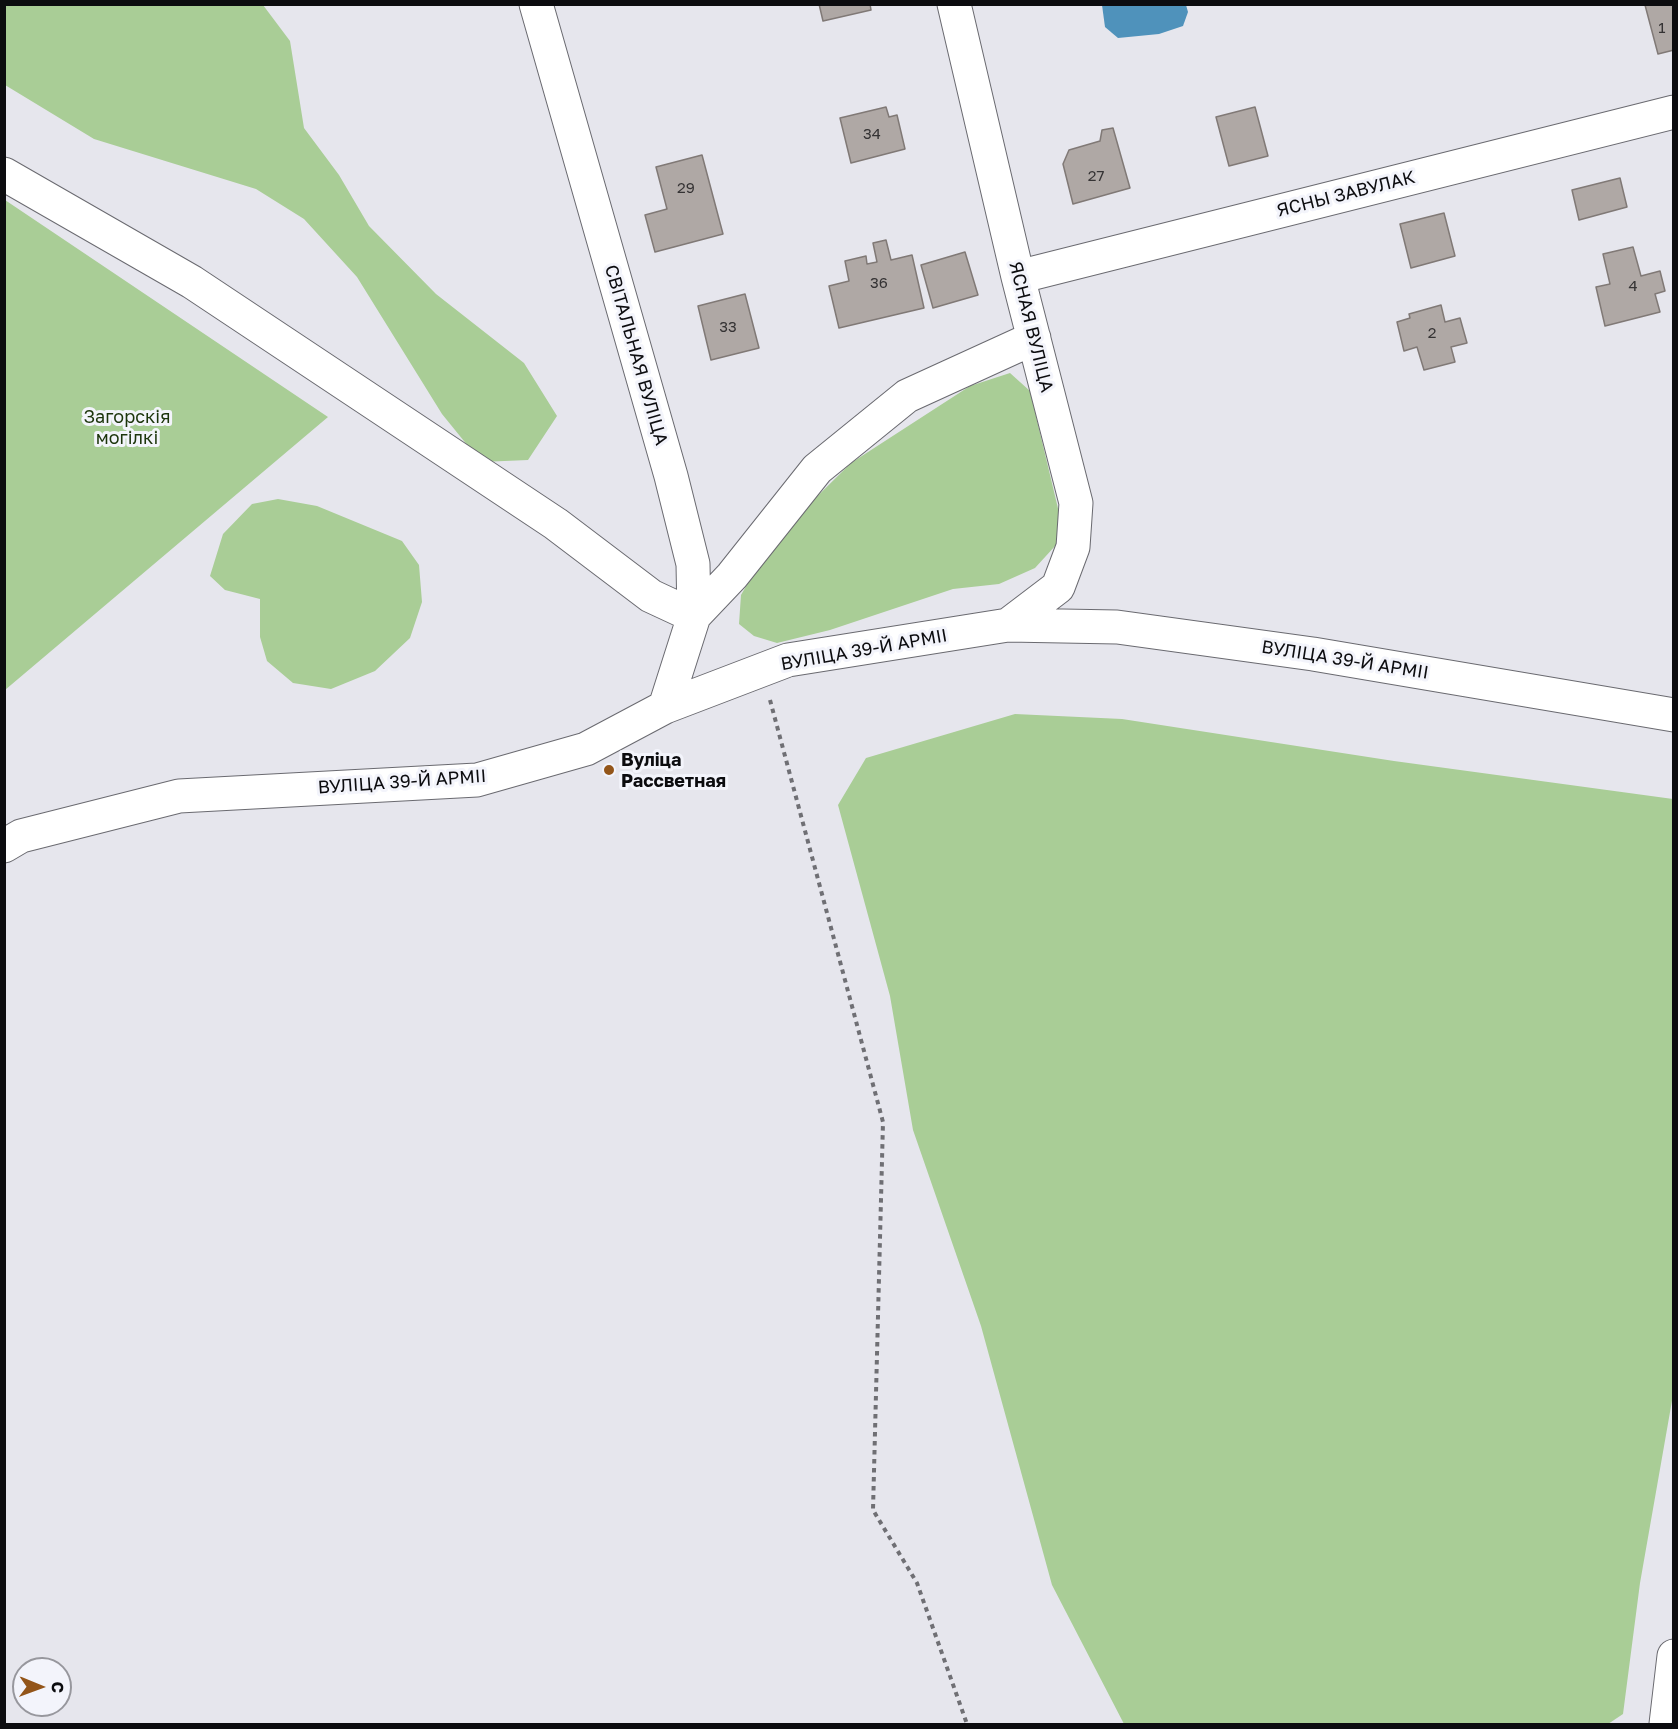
<!DOCTYPE html>
<html>
<head>
<meta charset="utf-8">
<style>
	body { margin:0 }
	#map { position:relative; width:1678px; height:1729px; overflow:hidden; background:#e6e6ed; font-family:"Golos Text",sans-serif }
	canvas { display:block }
	.frame { position:absolute; inset:0; border:6px solid #0c0c0f; pointer-events:none }
	.north { position:absolute; left:12px; top:1657px; width:60px; height:60px; box-sizing:border-box; background:#f3f4fb; border:2px solid #97979d; border-radius:50%; rotate:91deg; font-size:16px; font-weight:700; line-height:24px; text-align:center; color:#0c0c0f }
	.north::after { content:''; display:block; margin:auto; width:21px; height:27px; background:#935519; clip-path:polygon(50% 0,100% 100%,50% 72%,0 100%) }
</style>
</head>
<body>
<div id="map">
<canvas width="1678" height="1729"></canvas>
<div class="frame"></div>
<div class="north">С</div>
</div>
<script>
const ctx = document.querySelector('canvas').getContext('2d');
ctx.lineJoin = 'round';
function fillPath(path, color) { ctx.fillStyle = color; ctx.fill(path, 'evenodd'); }
function stroke(path, color, width, dash) { ctx.strokeStyle = color; ctx.lineWidth = width; ctx.lineCap = dash ? 'butt' : 'round'; ctx.setLineDash(dash || []); ctx.stroke(path); }
function drawText(font, color, halo, rows, align = 'center') {
  ctx.font = font + ' "Golos Text",sans-serif'; ctx.lineWidth = 6; ctx.setLineDash([]); ctx.textBaseline = 'middle'; ctx.strokeStyle = halo; ctx.fillStyle = color; for (const [text, x, y, turn = 0] of rows) {
    ctx.save(); ctx.translate(x, y); ctx.rotate((+turn || 0) * Math.PI / 180); ctx.textAlign = isNaN(turn) ? turn : align; if (halo) ctx.strokeText(text, 0, 0); ctx.fillText(text, 0, 0); ctx.restore();
  }
}
const green = new Path2D(`
	M5 5H263L290 41 304 128 339 175 369 226 436 294 524 363 557 416 528 460 481 462 442 414 357 277 304 219 256 189 94 139 5 85Z
	M5 200 328 417 5 690H4Z
	M1010 373 1030 391 1061 521 1056 545 1035 568 999 584 953 589 830 630 777 643 754 636 739 624 741 595 772 541 851 463 970 386Z
	M278 499 317 506 402 541 419 565 422 602 410 638 375 671 331 689 293 683 267 661 260 637V599L225 590 210 576 223 534 252 504Z
	M1015 714 1122 719 1394 761 1673 799V1395L1640 1583 1623 1714 1608 1724H1124L1052 1585 981 1326 913 1130 890 996 838 805 866 758Z`);
const water = new Path2D(`
	M1102 5H1186L1188 12 1183 26 1159 34 1118 38 1105 27Z`);
const building = new Path2D(`
	M819 4H870L871 10 823 21Z
	M1674 4V50L1658 54 1645 5Z
	M886 107 889 117 897 115 905 149 851 163 840 118Z
	M1255 107 1268 156 1229 166 1216 117Z
	M1113 128 1130 188 1073 204 1063 164 1069 150 1100 141 1102 130Z
	M702 155 723 234 655 252 645 215 667 209 656 167Z
	M1620 178 1627 207 1579 220 1572 190Z
	M1444 213 1455 256 1411 268 1400 224Z
	M886 240 891 260 912 255 924 308 839 328 829 286 849 281 845 261 866 256 867 264 877 262 873 243Z
	M1633 247 1641 276 1660 271 1665 291 1655 294 1660 312 1605 326 1596 287 1610 284 1603 254Z
	M965 252 978 295 933 308 921 265Z
	M745 294 759 348 711 360 698 306Z
	M1441 305 1445 322 1460 318 1467 343 1451 347 1455 362 1424 370 1417 347 1404 351 1397 322 1410 318 1409 314Z`);
const path = new Path2D(`
	M770 700 883 1122 873 1510 917 1583 967 1724`);
const minor = new Path2D(`
	M536 4 671 476 693 564 694 616 665 707
	M954 4 1018 277 1076 503 1073 547 1058 587 1008 625
	M4 174 192 282 556 524 651 596 694 616 732 576 817 469 907 396 1034 338
	M1018 277 1674 112
	M4 846 21 836 179 796 477 780 586 749 665 707 788 660 1008 625 1117 627 1313 654 1674 715
	M1666 1724 1674 1656`);
const markers = [
	[609,770,6,"#935519"]
];
const numberNames = [
	["1",1662,28],
	["34",872,134],
	["27",1096,176],
	["29",686,188],
	["36",879,283],
	["4",1633,286],
	["33",728,327],
	["2",1432,333]
];
const streetNames = [
	["ЯСНЫ ЗАВУЛАК",1346,194,-14],
	["ЯСНАЯ ВУЛІЦА",1031,327,76],
	["СВІТАЛЬНАЯ ВУЛІЦА",636,355,74],
	["ВУЛІЦА 39-Й АРМІІ",864,650,-10],
	["ВУЛІЦА 39-Й АРМІІ",1345,660,9],
	["ВУЛІЦА 39-Й АРМІІ",402,782,-4]
];
const parkNames = [
	["Загорскія",127,417],
	["могілкі",127,438]
];
const poiNames = [
	["Вуліца",621,760],
	["Рассветная",621,781]
];
fillPath(green, '#a9cd96');
fillPath(water, '#4f92bb');
fillPath(building, '#afa8a5');
stroke(building, '#807976', 1.5);
stroke(minor, '#6a6a70', 35);
stroke(path, '#6f6f74', 4, [4.5, 4.5]);
stroke(minor, '#fff', 33);
for (const [x, y, r, color] of markers) { const dot = new Path2D(); dot.arc(x, y, r, 0, 2 * Math.PI); ctx.fillStyle = color; ctx.fill(dot); stroke(dot, '#f3f4fb', 2); }
drawText('15px', '#353334', null, numberNames);
drawText('18px', '#0c0c0f', '#f3f4fb', streetNames);
drawText('18px', '#1c350b', '#f3f4fb', parkNames);
drawText('bold 18px', '#0c0c0f', '#f3f4fb', poiNames, 'left');
</script>
</body>
</html>
